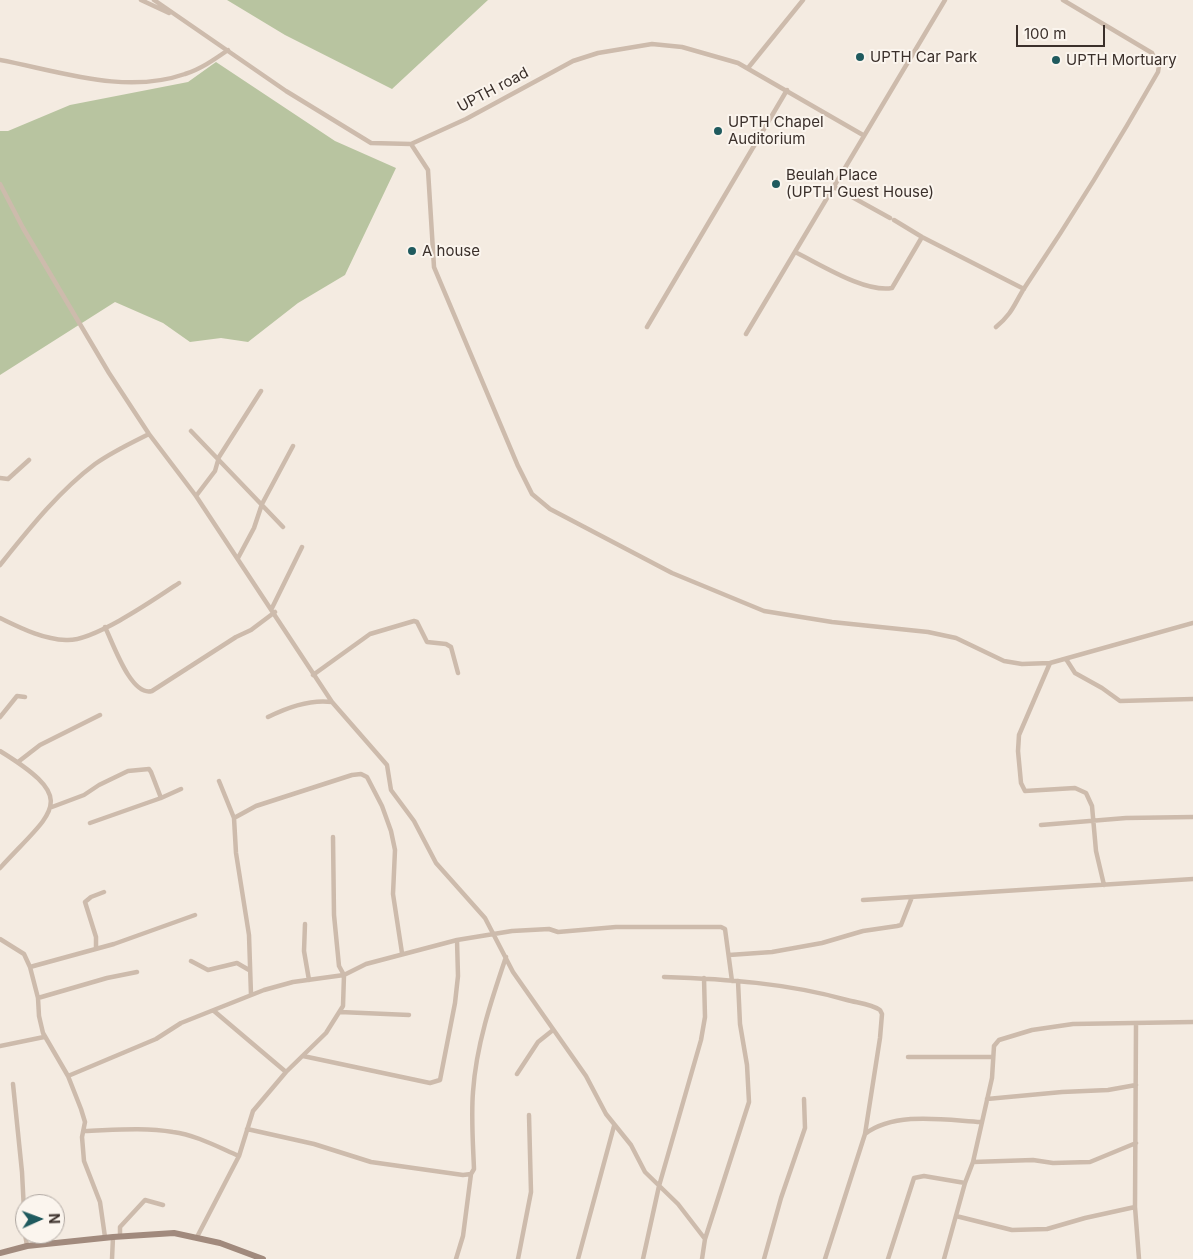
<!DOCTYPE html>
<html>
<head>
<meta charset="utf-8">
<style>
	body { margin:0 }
	#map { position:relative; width:1193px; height:1259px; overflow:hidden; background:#f4ebe1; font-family:Inter,sans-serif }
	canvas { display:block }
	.north { position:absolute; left:15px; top:1194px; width:50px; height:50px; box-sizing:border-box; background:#fbf5ee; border:1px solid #aea6a0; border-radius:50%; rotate:88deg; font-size:14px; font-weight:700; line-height:20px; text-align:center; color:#3b302b }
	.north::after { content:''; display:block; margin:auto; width:18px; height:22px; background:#1f5a5e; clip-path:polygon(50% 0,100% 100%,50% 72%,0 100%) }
	.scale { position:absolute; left:1016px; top:25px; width:89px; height:22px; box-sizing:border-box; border:2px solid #3b302b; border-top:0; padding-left:6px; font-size:15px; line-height:18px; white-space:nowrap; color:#3b302b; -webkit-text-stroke:4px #fbf5ee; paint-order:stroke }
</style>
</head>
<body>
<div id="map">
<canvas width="1193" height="1259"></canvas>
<div class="north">N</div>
<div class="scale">100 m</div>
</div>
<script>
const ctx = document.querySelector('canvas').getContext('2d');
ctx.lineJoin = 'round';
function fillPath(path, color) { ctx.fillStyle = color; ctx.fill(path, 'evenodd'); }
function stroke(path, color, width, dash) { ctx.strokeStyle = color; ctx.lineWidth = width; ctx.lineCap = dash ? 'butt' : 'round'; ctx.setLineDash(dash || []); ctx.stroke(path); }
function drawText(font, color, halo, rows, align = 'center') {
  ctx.font = font + ' Inter,sans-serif'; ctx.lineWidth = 4; ctx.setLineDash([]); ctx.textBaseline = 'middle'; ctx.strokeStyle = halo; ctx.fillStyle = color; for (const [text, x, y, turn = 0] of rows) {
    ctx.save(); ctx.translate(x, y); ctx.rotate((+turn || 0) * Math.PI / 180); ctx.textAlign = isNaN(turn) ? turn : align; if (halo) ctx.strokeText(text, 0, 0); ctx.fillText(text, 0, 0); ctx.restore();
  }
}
const green = new Path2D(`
	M227 0H488L392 89 285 35Z
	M216 62 335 141 396 168 345 275 298 303 248 342 221 338 190 342 163 323 115 302 0 375V131H8L70 105 188 82Z`);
const street = new Path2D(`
	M141 0 169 13
	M154 0 286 91 371 143 411 144 466 119 573 61 598 53 652 44 682 47 738 63 863 135
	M0 60C59 71 125 95 185 74 201 69 215 59 228 50
	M748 68 803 0
	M411 144 428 170 434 267 518 466 532 494 550 509 672 573 764 611 832 622 928 632 956 638 1004 661 1022 664 1050 663 1193 623
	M0 184 23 228 109 373 149 434 196 496 332 702 387 765 391 790 414 821 436 863 485 918 513 972 586 1076 606 1114 631 1145 645 1172 678 1204 705 1239
	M834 187 890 218
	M894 220 922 237 1024 289
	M795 252C820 264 865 293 892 288L922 237
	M647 327 787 90
	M996 327C1013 313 1014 304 1025 287 1072 217 1116 146 1158 72L1159 66 1152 53 1063 0
	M746 334 945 0
	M191 431 283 527
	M0 478 8 479 29 460
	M196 496 215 471 219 457 261 391
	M238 558 254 528 262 504 293 446
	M0 565C29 529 59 491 95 464 112 452 131 443 149 434
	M272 608 302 547
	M0 618C21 628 42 639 66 640 93 642 155 599 179 583
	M105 627C113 643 131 697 152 691L236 637 251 630 275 612
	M1066 659 1075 673 1102 688 1120 701 1193 699
	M1050 663 1019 735 1018 751 1021 783 1025 791 1075 788 1086 793 1092 806 1096 851 1104 885
	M313 675 370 634 414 621 417 622 427 642 446 644 451 647 458 673
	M0 717 17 696 25 697
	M268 717C288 707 310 699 332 702
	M0 751C81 801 53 810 0 868
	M18 762 40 745 100 715
	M219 781 234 818 236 853 249 935 251 995
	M161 798 181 789
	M52 807 84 795 99 785 128 771 149 769 151 772 161 798 90 823
	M234 818 256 806 352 775 361 774 367 777 382 806 391 831 395 850 393 894 402 953
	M1041 825 1126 818 1193 817
	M863 900 1193 879
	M305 924 304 951 309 980
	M0 939 24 954 30 967 38 998 39 1016 43 1033 68 1076 81 1109 85 1122 82 1137 84 1161 100 1202 105 1237
	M96 948V937L85 902 91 897 104 892
	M729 955 772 952 822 943 863 931 897 926 901 925 912 897
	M191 961 208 970 237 963 249 970
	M30 967 114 944 195 915
	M664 977C726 979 787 983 847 1000 858 1003 871 1004 880 1010L882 1014 880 1038 865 1134 825 1259
	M38 998 107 978 137 972
	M214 1011 286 1072
	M340 1012 409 1015
	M1136 1024 1135 1207 1139 1259
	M0 1046 44 1037
	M303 1056 430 1083 440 1080 455 1003 458 976 457 940
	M908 1057H992
	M517 1074 538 1042 553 1030
	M68 1076 156 1039 181 1023 264 990 293 982 344 975 366 964 457 940 512 931 549 929 558 932 616 927H721L725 929 732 981
	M13 1084 22 1172 25 1230
	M987 1099 1062 1092 1108 1090 1136 1085
	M247 1129 314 1144 371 1162 463 1175 471 1174
	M84 1131C114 1130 144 1127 173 1132 196 1135 218 1147 239 1156
	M865 1134C895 1111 945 1120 981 1122
	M973 1162 1033 1160 1053 1163 1090 1162 1136 1143
	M956 1216 1012 1230 1047 1229 1085 1218 1135 1207
	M25 1234 27 1246
	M120 1236V1227L145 1200 163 1205
	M197 1237 239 1156 253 1111 286 1072 326 1033 343 1006 344 975 339 966 334 915 333 837
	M112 1259 113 1237
	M456 1259 463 1236 471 1174 474 1169C473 1144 471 1117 473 1092 476 1046 491 1001 506 957
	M518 1259 531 1192 529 1115
	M578 1259 614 1126
	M643 1259 659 1186 701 1040 705 1017 704 978
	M702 1259 705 1239 749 1102 747 1065 740 1024 738 981
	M764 1259 781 1198 805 1128 804 1099
	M888 1259 914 1178 924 1176 965 1183
	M944 1259 965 1183 973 1162 992 1078 994 1046 999 1040 1032 1030 1073 1024 1193 1022`);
const secondary = new Path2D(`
	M0 1253 27 1246 113 1237 174 1233 220 1243 263 1259`);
const markers = [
	[860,57,5,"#1f5a5e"],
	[1056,60,5,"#1f5a5e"],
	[718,131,5,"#1f5a5e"],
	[776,184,5,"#1f5a5e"],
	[412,251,5,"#1f5a5e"]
];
const poiNames = [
	["UPTH Car Park",870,57],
	["UPTH Mortuary",1066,60],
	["UPTH Chapel",728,122],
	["Auditorium",728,139],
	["Beulah Place",786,175],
	["(UPTH Guest House)",786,192],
	["A house",422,251]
];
const streetNames = [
	["UPTH road",493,90,-28]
];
fillPath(green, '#b8c4a0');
stroke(street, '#cdbbac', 4.5);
stroke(secondary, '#a18a7d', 6);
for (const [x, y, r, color] of markers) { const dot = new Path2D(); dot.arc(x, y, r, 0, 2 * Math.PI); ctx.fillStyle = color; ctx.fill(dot); stroke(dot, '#fbf5ee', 2); }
drawText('15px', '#3b302b', '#fbf5ee', poiNames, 'left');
drawText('15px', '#3b302b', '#fbf5ee', streetNames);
</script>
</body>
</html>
